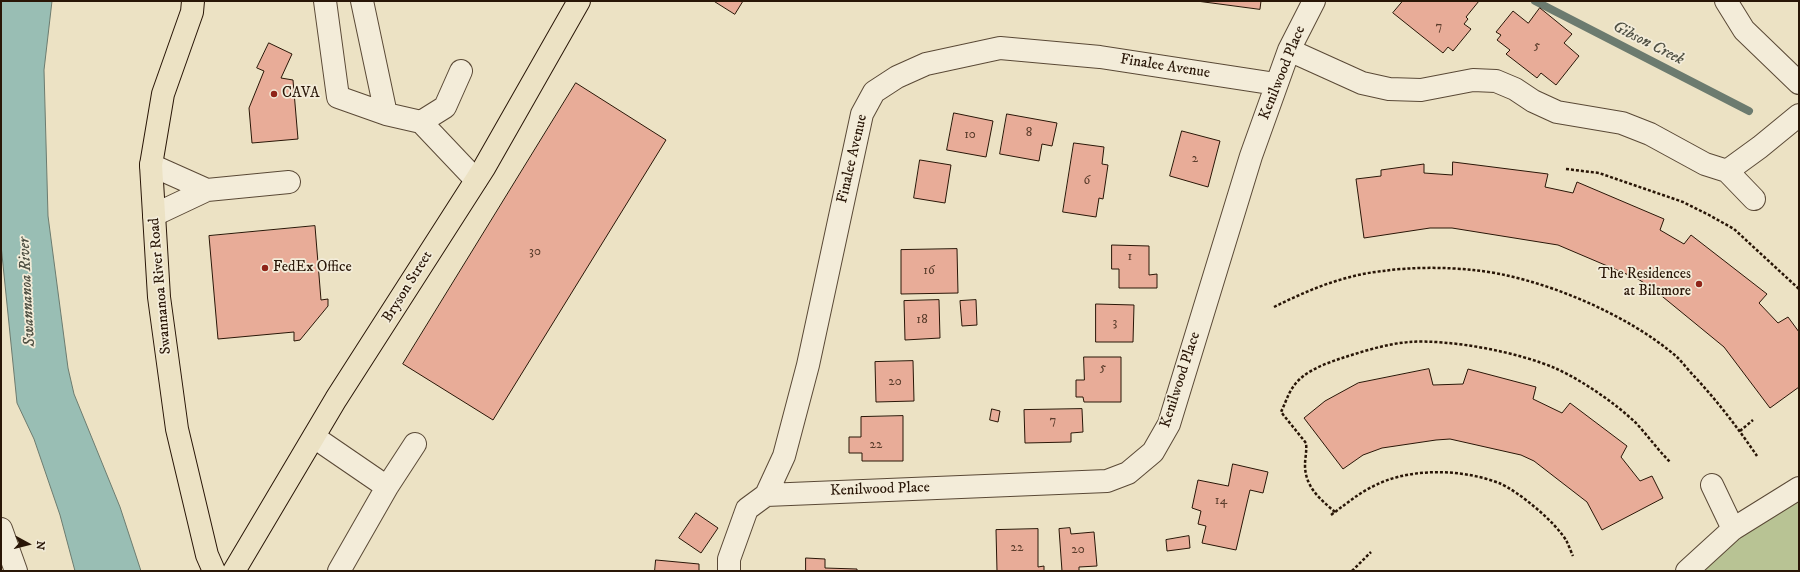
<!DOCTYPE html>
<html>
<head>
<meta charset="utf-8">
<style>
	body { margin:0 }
	#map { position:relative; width:1800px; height:572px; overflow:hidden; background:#ece2c4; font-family:"IM FELL DW Pica",serif }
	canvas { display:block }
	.frame { position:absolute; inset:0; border:2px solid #291607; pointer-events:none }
	.north { position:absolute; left:8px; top:524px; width:40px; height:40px; -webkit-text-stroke:3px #f3ecd9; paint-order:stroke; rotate:97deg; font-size:11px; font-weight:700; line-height:16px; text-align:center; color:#291607 }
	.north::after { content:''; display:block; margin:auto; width:14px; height:18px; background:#291607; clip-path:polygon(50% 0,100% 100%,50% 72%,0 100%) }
</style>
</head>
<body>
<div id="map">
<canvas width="1800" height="572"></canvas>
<div class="frame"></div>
<div class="north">N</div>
</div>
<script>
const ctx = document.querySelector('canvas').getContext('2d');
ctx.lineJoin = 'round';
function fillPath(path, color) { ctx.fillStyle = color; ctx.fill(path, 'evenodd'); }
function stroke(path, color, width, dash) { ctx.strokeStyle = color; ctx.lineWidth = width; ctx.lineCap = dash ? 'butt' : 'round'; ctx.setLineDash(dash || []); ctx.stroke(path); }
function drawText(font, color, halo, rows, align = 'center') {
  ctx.font = font + ' "IM FELL DW Pica",serif'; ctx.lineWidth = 3.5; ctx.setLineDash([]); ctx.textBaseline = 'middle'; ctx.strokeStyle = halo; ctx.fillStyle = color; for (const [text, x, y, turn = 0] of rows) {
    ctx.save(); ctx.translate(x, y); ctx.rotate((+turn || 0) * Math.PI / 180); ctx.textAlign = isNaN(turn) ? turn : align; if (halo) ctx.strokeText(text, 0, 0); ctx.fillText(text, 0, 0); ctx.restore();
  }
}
const green = new Path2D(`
	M1799 488V571H1687Z`);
const water = new Path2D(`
	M1 1H52L44 70 48 216 68 368 74 394 120 507 141 571H75L60 515 34 439 17 403 1 245Z`);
const stream = new Path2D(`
	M1535 1 1749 111`);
const building = new Path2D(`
	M714 1H743L735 14Z
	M1197 1H1261L1260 9Z
	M1403 1H1479L1466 17 1468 19 1464 24 1471 29 1453 51 1448 47 1443 53 1393 13Z
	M1540 8 1572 34 1564 43 1579 56 1556 85 1541 73 1537 78 1506 54 1510 50 1497 40 1501 35 1496 32 1513 11 1528 23Z
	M269 43 292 54 281 78 293 80 298 139 252 143 249 108 264 71 257 68Z
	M576 83 666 140 493 420 403 364Z
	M954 113 993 121 986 157 947 150Z
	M1007 114 1057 123 1052 146 1042 144 1039 161 1000 154Z
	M1182 131 1220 141 1208 187 1170 176Z
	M1074 143 1104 147 1102 164 1108 165 1103 199 1099 198 1096 217 1063 212Z
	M920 160 951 165 945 203 914 198Z
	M1453 162 1548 174 1545 187 1573 193 1577 182 1664 219 1660 230 1684 244 1691 235 1767 294 1759 303 1778 323 1788 317 1799 332V387L1770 408 1724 347 1652 288 1638 279 1558 245 1452 228H1430L1364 238 1356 179 1381 176V170L1424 164V173L1452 175Z
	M315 226 321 300 328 299V306L300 340 294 341V332L218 339 209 236Z
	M1112 245 1149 246V275L1157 274V288H1119V269H1112Z
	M957 249 958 293 901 294V250Z
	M939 300 940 338 905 340 904 301Z
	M976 300 977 325 962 326 960 301Z
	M1096 304 1134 305 1133 342H1096Z
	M1084 357H1121V402H1084L1083 397H1076V380H1084Z
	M913 361 914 401 876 402 875 362Z
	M1429 369 1433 385 1463 384 1468 369 1536 387 1533 399 1562 413 1570 403 1627 446 1621 457 1640 481 1652 476 1663 498 1602 530 1587 502 1534 461 1521 455 1450 439 1436 440 1382 448 1363 455 1343 469 1304 418 1325 401 1358 383Z
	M992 409 1000 411 998 422 990 420Z
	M1082 409 1083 432 1071 433V442L1025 443 1024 410Z
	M903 416V461H862V453H849V437H861V417Z
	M1233 464 1268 472 1263 493 1250 490 1236 550 1202 543 1206 526 1198 524 1201 511 1192 508 1198 480 1228 486Z
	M696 513 718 528 701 553 679 538Z
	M1070 528 1071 534 1094 532 1097 566 1079 567V571H1062L1059 529Z
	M1038 529V567L1044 566V571H997L996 530Z
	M1189 536 1190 548 1167 551 1166 540Z
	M806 558 825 559V568L857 569V571H806Z
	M656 560 699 564V571H655Z`);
const path = new Path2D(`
	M1566 169 1599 173 1683 202 1709 215 1734 229 1799 289
	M1274 307C1308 290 1344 275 1383 271 1410 267 1446 267 1473 270 1538 276 1628 314 1677 357 1683 363 1689 371 1695 377 1718 402 1738 428 1757 456
	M1740 431 1753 420
	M1335 512C1320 499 1305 487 1305 465 1305 458 1307 451 1306 443L1281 412C1285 404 1288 394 1293 387 1303 372 1322 365 1339 359 1361 352 1385 344 1409 342 1449 339 1519 352 1557 369 1583 381 1615 403 1636 423 1648 436 1658 450 1670 462
	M1331 515C1350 501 1362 490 1385 481 1419 468 1465 470 1499 483 1518 491 1557 523 1567 542 1569 546 1571 552 1573 556
	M1352 571 1371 552`);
const minor = new Path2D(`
	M325 1 338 97 386 114
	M362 1 386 114 421 122 445 107 461 71
	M1726 1 1744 30 1799 83
	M1289 50 1362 83 1389 89 1421 90 1473 80 1496 81 1515 89 1533 101 1557 112 1622 123 1650 134 1705 164 1727 171
	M421 122 476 180
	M151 165 207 190 154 215
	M207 190 289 182
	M1754 199 1727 171 1760 147 1799 115
	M314 437 387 487 339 571
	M1712 485 1733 529
	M387 487 415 444
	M766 495 1107 481 1128 473 1153 452 1169 424 1251 156 1289 50 1314 1
	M1 529 16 571
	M729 571V559L747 509 766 495 784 456 808 365 862 114 874 92 897 77 926 64 1000 48 1100 57 1276 84
	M1687 571 1733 529 1799 488`);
const major = new Path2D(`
	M193 1 192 12 163 94 151 165 159 297 177 429 207 555 214 571
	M234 571 336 399 484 168 579 1`);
const markers = [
	[274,94,4,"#8f2418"],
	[265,268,4,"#8f2418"],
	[1699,284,4,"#8f2418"]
];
const numberNames = [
	["7",1439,27],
	["5",1537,46],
	["8",1029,133],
	["10",970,135],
	["2",1195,159],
	["6",1087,181],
	["30",535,252],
	["1",1130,257],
	["16",929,271],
	["18",922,320],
	["3",1115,323],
	["5",1103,368],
	["20",895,382],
	["7",1053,421],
	["22",876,445],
	["14",1221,501],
	["22",1017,548],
	["20",1078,550]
];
const streetNames = [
	["Finalee Avenue",1165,67,9],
	["Kenilwood Place",1283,73,-68],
	["Finalee Avenue",853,159,-77],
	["Swannanoa River Road",161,286,-95],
	["Bryson Street",408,287,-58],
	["Kenilwood Place",1181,380,-72],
	["Kenilwood Place",880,490,-2]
];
const poiNames = [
	["CAVA",282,94],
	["FedEx Office",273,268],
	["The Residences",1691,275,"right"],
	["at Biltmore",1691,292,"right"]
];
const waterNames = [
	["Gibson Creek",1648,44,27],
	["Swannanoa River",28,292,-93]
];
fillPath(green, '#b8c394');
fillPath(water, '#99beb4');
stroke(water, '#6c7b6f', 1);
stroke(stream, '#6c7b6f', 8);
fillPath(building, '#e8ac98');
stroke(building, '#291607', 1);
stroke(minor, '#5a4936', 24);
stroke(major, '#291607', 24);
stroke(path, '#291607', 2.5, [3, 2]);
stroke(minor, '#f3ecd9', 22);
stroke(major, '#ece2c4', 22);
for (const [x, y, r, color] of markers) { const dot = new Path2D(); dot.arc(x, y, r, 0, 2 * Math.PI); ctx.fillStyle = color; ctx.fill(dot); stroke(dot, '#f3ecd9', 1.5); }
drawText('13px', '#593c2b', null, numberNames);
drawText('15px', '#291607', '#f3ecd9', streetNames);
drawText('15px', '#291607', '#f3ecd9', poiNames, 'left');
drawText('italic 16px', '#505144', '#f3ecd9', waterNames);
</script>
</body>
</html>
